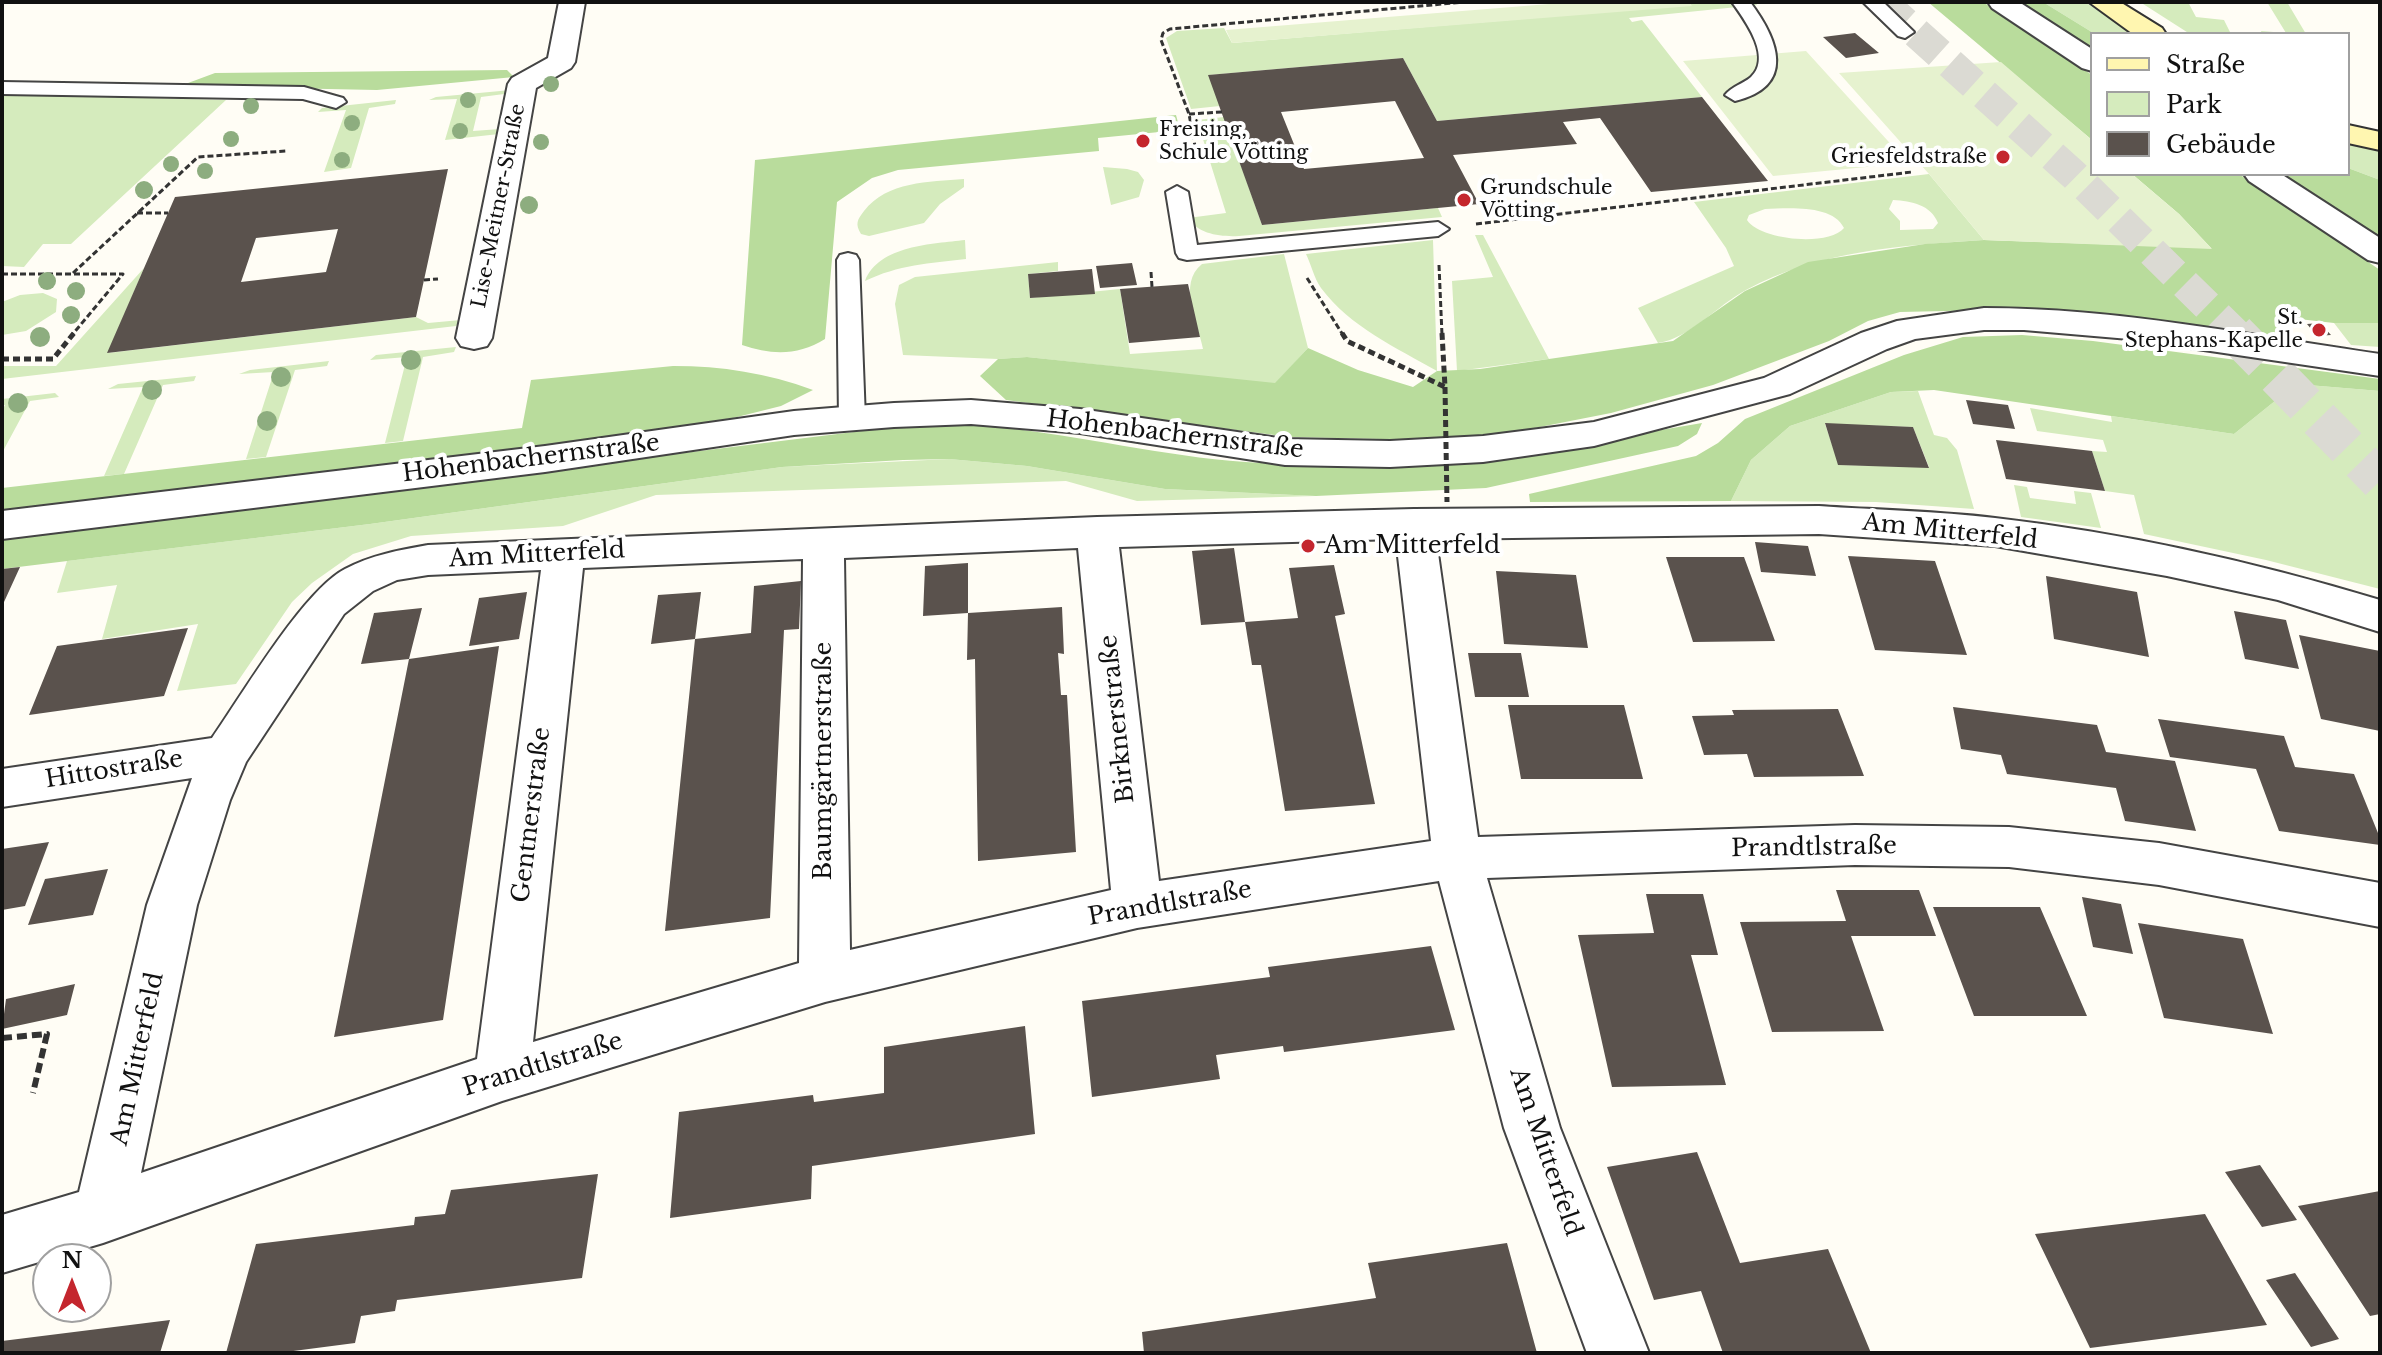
<!DOCTYPE html>
<html>
<head>
<meta charset="utf-8">
<style>
	body { margin:0 }
	#map { position:relative; width:2382px; height:1355px; overflow:hidden; background:#fffdf5; font-family:"Libre Baskerville",serif }
	canvas { display:block }
	.frame { position:absolute; inset:0; border:4px solid #111; pointer-events:none }
	.legend { position:absolute; left:2090px; top:32px; width:260px; height:144px; box-sizing:border-box; background:#fff; border:2px solid #a0a0a0; margin:0; padding:10px 14px; list-style:none; font-size:24px; color:#111 }
	.legend li { display:flex; align-items:center; gap:16px; height:40px }
	.legend b { width:40px; border:2px solid #a0a0a0 }
	.north { position:absolute; left:32px; top:1243px; width:80px; height:80px; box-sizing:border-box; background:#fff; border:2px solid #a0a0a0; border-radius:50%; rotate:0deg; font-size:22px; font-weight:700; line-height:32px; text-align:center; color:#111 }
	.north::after { content:''; display:block; margin:auto; width:28px; height:36px; background:#c4262e; clip-path:polygon(50% 0,100% 100%,50% 72%,0 100%) }
</style>
</head>
<body>
<div id="map">
<canvas width="2382" height="1355"></canvas>
<div class="frame"></div>
<ul class="legend">
<li><b style="height:10px;background:#fff6b0"></b>Straße</li>
<li><b style="height:22px;background:#d5ebbd"></b>Park</li>
<li><b style="height:22px;background:#5a524d"></b>Gebäude</li>
</ul>
<div class="north">N</div>
</div>
<script>
const ctx = document.querySelector('canvas').getContext('2d');
ctx.lineJoin = 'round';
function fillPath(path, color) { ctx.fillStyle = color; ctx.fill(path, 'evenodd'); }
function stroke(path, color, width, dash) { ctx.strokeStyle = color; ctx.lineWidth = width; ctx.lineCap = dash ? 'butt' : 'round'; ctx.setLineDash(dash || []); ctx.stroke(path); }
function drawText(font, color, halo, rows, align = 'center') {
  ctx.font = font + ' "Libre Baskerville",serif'; ctx.lineWidth = 8; ctx.setLineDash([]); ctx.textBaseline = 'middle'; ctx.strokeStyle = halo; ctx.fillStyle = color; for (const [text, x, y, turn = 0] of rows) {
    ctx.save(); ctx.translate(x, y); ctx.rotate((+turn || 0) * Math.PI / 180); ctx.textAlign = isNaN(turn) ? turn : align; if (halo) ctx.strokeText(text, 0, 0); ctx.fillText(text, 0, 0); ctx.restore();
  }
}
const green = new Path2D(`
	M1689 2H1755L1757 5 1629 18 1632 22 1642 20 1702 97 1437 121 1403 58 1209 75 1220 106 1191 109 1166 38 1177 31 1224 28 1232 43 1691 5Z
	M2043 2H2085L2134 34H2095Z
	M2140 2H2188L2196 17 2224 20 2231 34H2190Z
	M2267 2H2287L2306 34H2262L2261 31 2286 33Z
	M511 90 512 93 481 97 473 131 500 129 499 134 445 140 457 99 429 100 436 97Z
	M2 94 226 100 71 244H43L24 267 2 266Z
	M396 100 395 104 369 108 351 168 324 172 346 110 318 112 322 108Z
	M1224 117 1262 225 1438 208 1442 217 1239 236C1220 237 1198 234 1188 218L1226 213 1197 120Z
	M2348 143 2380 150V180L2348 168Z
	M1103 167 1127 169 1138 172 1144 180 1139 197 1111 205Z
	M1929 174 1984 240C1903 245 1818 251 1746 290 1716 306 1691 338 1658 343L1638 308 1734 266 1726 248 1694 202ZM1893 200C1912 201 1931 205 1938 223L1933 229 1900 230V221L1889 209ZM1765 209C1787 208 1833 204 1844 228 1828 247 1760 240 1747 220L1749 215Z
	M964 179V187L940 204 924 223 869 236 861 234C855 224 857 220 864 211 887 181 929 182 964 179Z
	M1475 235H1483L1549 359 1457 371 1452 281 1493 277Z
	M965 240 966 259C930 263 898 265 865 281 879 245 933 244 965 240Z
	M1433 240 1437 371C1397 348 1350 327 1321 288 1314 278 1311 264 1306 254Z
	M1284 254 1308 348 1275 384 1027 357 998 359 903 355 895 304 899 285 915 277 1058 262V271L1028 274 1030 298 1120 289 1130 354 1203 349C1198 322 1177 284 1202 264Z
	M144 268 108 353 416 317 428 323 461 320 456 326 2 379V366H56Z
	M43 293 57 299 56 312 26 331 2 335V302L20 295Z
	M2334 323H2380V347L2351 345Z
	M456 347 454 352 423 357 403 441 385 443 407 357 370 360 376 355Z
	M329 361 327 366 295 370 266 457 246 459 274 372 239 374 250 370Z
	M196 376 194 381 163 385 124 474 104 476 143 387 108 389 118 384Z
	M2296 384 2380 391V589L2266 560 2144 534 2134 495 2105 491 2092 451 2107 452 2103 440 2037 431 2030 408 2112 422 2111 416 2234 434Z
	M1918 391 1934 435 1947 438 1957 450 1974 509 1876 502 1731 501 1751 460 1790 426 1891 392ZM1825 424 1913 427 1929 467 1839 465Z
	M55 393 59 397 30 401 2 453V411L5 405H2V399Z
	M949 459 1027 466 1165 489 1316 496 1137 501 1066 481 656 495 563 526 411 536 353 554 312 583 292 602 236 684 177 691 198 624 102 639 117 585 57 593 67 561 370 524 782 467Z
	M2014 485 2027 487 2030 498 2076 504 2074 491 2091 493 2101 528 2021 517Z`);
const forest = new Path2D(`
	M1928 2H1983L2092 75V140Z
	M2012 2H2043L2095 34H2092V55Z
	M507 70 514 77 377 90 180 86 215 73Z
	M1176 115 1180 130 1098 138 1099 151 898 170 872 178 837 202 825 339C798 356 771 355 742 345L755 160Z
	M2348 168 2380 180V241L2277 174H2348Z
	M2132 174H2239L2380 270V323H2334L2290 318 2281 337 2039 309 1900 312 1868 321 1829 341 1713 385 1611 413 1499 435 1429 440 1290 437 1006 400 980 376 998 359 1027 357 1275 383 1308 348 1358 370 1413 387 1437 371 1480 369 1673 341 1745 291 1808 262 1925 244 1984 240 2211 248 2179 214Z
	M2022 335 2093 341 2380 379V391L2296 384 2234 434 1934 390 1891 392 1790 426 1751 460 1731 501 1530 502 1529 494 1696 456 1718 443 1745 419 1904 355 1963 337Z
	M673 366C722 366 767 373 813 390L781 406 733 418 425 465 2 512V488L522 428 531 380Z
	M1702 423 1697 434 1678 446 1486 488 1316 496 1165 489 1027 466 949 459 903 460 782 467 370 524 2 569V537L870 430C918 426 967 423 1015 429 1098 439 1178 459 1261 463 1408 471 1557 448 1702 423Z`);
const pitch = new Path2D(`
	M1574 2H1689L1692 6 1232 43 1226 30Z
	M1806 51 1908 163 1773 176 1683 61Z
	M2001 62 2092 140V174H2132L2179 214 2212 249 1984 240 1929 174 1839 73Z`);
const building = new Path2D(`
	M1855 33 1879 53 1846 58 1823 37Z
	M1403 58 1437 121 1702 97 1768 181 1651 192 1600 118 1563 122 1577 144 1453 155 1479 204 1262 225 1208 75ZM1395 101 1424 158 1304 169 1281 112Z
	M448 169 416 317 107 353 175 197ZM338 229 326 272 241 282 256 238Z
	M1132 263 1137 285 1100 288 1096 266Z
	M1092 269 1095 294 1030 298 1028 274Z
	M1188 284 1200 337 1129 343 1120 289Z
	M2320 323 2331 335 2317 336 2307 324Z
	M1966 400 2008 405 2015 429 1973 424Z
	M1825 423 1913 427 1929 468 1838 465Z
	M1996 440 2092 451 2105 491 2006 479Z
	M1755 542 1808 546 1816 576 1761 572Z
	M1234 548 1245 622 1201 625 1192 551Z
	M1848 556 1935 561 1967 655 1875 650Z
	M1666 557H1744L1775 641 1693 642Z
	M968 563V613L1062 607 1064 654 1058 653 1061 695H1067L1076 852 978 861 975 659 967 660 968 613 923 616 925 566Z
	M1334 565 1345 614 1335 616 1375 804 1285 811 1261 665H1252L1245 622 1298 618 1289 568Z
	M20 567 4 602H2V569Z
	M1496 571 1576 575 1588 648 1504 644Z
	M2046 576 2137 592 2149 657 2054 639Z
	M801 581 799 629 784 630 770 918 665 931 695 639 651 644 658 595 701 592 695 639 751 633 754 586Z
	M527 592 519 639 469 646 479 598Z
	M422 608 409 659 361 664 374 613Z
	M2234 611 2286 620 2299 669 2245 659Z
	M188 628 164 696 29 715 57 646Z
	M2299 635 2380 651V731L2321 719Z
	M499 646 443 1020 334 1037 409 659Z
	M1468 653H1521L1529 697H1475Z
	M1508 705H1624L1643 779H1521Z
	M1953 707 2097 725 2106 752 2175 761 2196 831 2125 821 2116 788 2007 774 2001 755 1961 749Z
	M1838 709 1864 776 1754 777 1747 754 1704 755 1692 716 1734 715 1732 710Z
	M2158 719 2284 736 2295 767 2354 774 2380 838V845L2279 831 2256 769 2170 757Z
	M49 842 25 906 2 910V849Z
	M108 869 93 915 28 925 45 879Z
	M1836 890H1919L1936 936H1851L1884 1031 1772 1032 1740 922 1846 921Z
	M1646 894H1703L1718 955H1691L1726 1085 1612 1087 1578 935 1654 933Z
	M2082 897 2121 904 2133 954 2093 947Z
	M1933 907H2040L2087 1016H1974Z
	M2138 923 2243 939 2273 1034 2164 1018Z
	M1431 946 1455 1030 1284 1052 1283 1046 1216 1055 1220 1079 1092 1097 1082 1001 1270 977 1268 967Z
	M75 984 67 1015 2 1029 6 999Z
	M1025 1026 1035 1134 812 1166 811 1199 670 1218 679 1112 813 1095 814 1102 884 1093V1047Z
	M1697 1152 1740 1263 1828 1249 1871 1353H1723L1701 1291 1654 1300 1607 1167Z
	M2260 1165 2297 1220 2262 1227 2225 1172Z
	M598 1174 582 1278 397 1300 395 1311 361 1316 355 1343 278 1353H226L256 1244 414 1225 415 1217 445 1214 451 1190Z
	M2380 1191V1314L2370 1316 2298 1206Z
	M2205 1214 2267 1325 2090 1348 2035 1234Z
	M1507 1243 1537 1353H1144L1142 1332 1376 1298 1368 1263Z
	M2295 1273 2339 1339 2311 1347 2266 1280Z
	M170 1320 160 1353H2V1341Z`);
const secondaryTunnelFar1 = new Path2D(`
	M1882 2 2074 175 2237 335`);
const secondaryTunnel = new Path2D(`
	M2235 333 2380 481`);
const pathFar2 = new Path2D(`
	M1189 114 1222 112
	M1179 159 1195 146 1189 114 1161 40 1163 33 1170 29 1464 2
	M137 213H168
	M1476 224 1912 172
	M1439 265 1442 335
	M1151 272 1152 287
	M73 273 198 157 286 151
	M2 274H123L72 335
	M1307 278 1343 335
	M424 280 438 279`);
const pathFar1 = new Path2D(`
	M1342 333 1347 341 1445 387 1442 333
	M2 359H53L74 333`);
const path = new Path2D(`
	M2 1038 47 1034 33 1093`);
const lane = new Path2D(`
	M1732 2H1750C1778 39 1797 86 1735 101L1725 95C1732 86 1743 84 1751 77 1773 57 1744 19 1732 2Z
	M1863 2H1883L1914 32 1905 38 1898 36Z
	M2 82 304 87 343 98 346 102 336 108 303 99 2 94Z
	M1177 186 1188 192 1197 245 1438 222 1449 229 1438 236 1187 260 1179 258 1176 253 1166 192Z
	M848 253 856 255 859 260 865 419 861 425 852 427 843 425 839 419 837 260 840 255Z`);
const street = new Path2D(`
	M559 2H585L575 62 571 68 536 88 492 338 487 346 474 349 461 346 456 338 508 84 512 78 548 58Z
	M1988 2H2019L2092 49V71L2082 68 1992 8Z
	M2244 174H2281L2380 238V263L2368 260 2249 181Z
	M1984 308C2117 308 2249 335 2380 354V376L2129 339 2024 330H1984L1915 339 1887 349 1790 394 1594 446 1483 462 1390 467 1285 465 1080 433 971 424 894 427 794 435 545 472 2 539V511L545 446 794 411 894 403 971 400 1080 409 1285 439 1390 441 1483 436 1594 422 1764 378 1861 333 1897 321Z
	M1819 506C1877 510 1937 511 1995 518 2125 533 2255 562 2380 600V632L2278 600 2167 576 1995 546 1819 534 1436 539 1478 837 1855 825 2009 827 2159 843 2380 883V927L2159 885 2009 867 1855 865 1487 878 1560 1128 1649 1353H1587L1504 1128 1439 881 1137 928 825 1002 502 1101 103 1243 2 1273V1215L79 1192 147 905 192 778 2 807V769L212 738C242 695 303 591 345 569 371 555 400 550 428 545L1097 517 1414 509ZM1396 539 1431 841 1159 881 1119 547ZM1078 548 1111 890 850 950 844 558ZM803 559 799 963 533 1042 583 568ZM541 570 477 1059 141 1173 197 905 230 800 246 762 344 614 373 591 397 580 428 575Z`);
const secondary = new Path2D(`
	M2089 2H2120L2162 28 2166 34H2133Z
	M2348 125 2380 132V150L2348 143Z`);
const pathBridge = new Path2D(`
	M1445 387 1447 502`);
const trees = [
	[551,84,8],
	[468,100,8],
	[251,106,8],
	[352,123,8],
	[460,131,8],
	[231,139,8],
	[541,142,8],
	[342,160,8],
	[171,164,8],
	[205,171,8],
	[144,190,9],
	[529,205,9],
	[47,281,9],
	[76,291,9],
	[71,315,9],
	[40,337,10],
	[411,360,10],
	[281,377,10],
	[152,390,10],
	[18,403,10],
	[267,421,10]
];
const markers = [
	[1143,141,8,"#c4262e"],
	[2003,157,8,"#c4262e"],
	[1464,200,8,"#c4262e"],
	[2319,330,8,"#c4262e"],
	[1308,546,8,"#c4262e"]
];
const farPoinames = [
	["Freising,",1159,130],
	["Schule Vötting",1159,153],
	["Griesfeldstraße",1987,157,"right"],
	["Grundschule",1480,188],
	["Vötting",1480,211],
	["St.",2303,318,"right"],
	["Stephans-Kapelle",2303,341,"right"]
];
const farStreetnames = [
	["Lise-Meitner-Straße",499,206,-79]
];
const streetNames = [
	["Hohenbachernstraße",1175,435,7],
	["Hohenbachernstraße",531,459,-7],
	["Am Mitterfeld",1950,532,6],
	["Am Mitterfeld",537,555,-3],
	["Birknerstraße",1118,719,-96],
	["Baumgärtnerstraße",824,761,-90],
	["Hittostraße",114,770,-9],
	["Gentnerstraße",532,815,-83],
	["Prandtlstraße",1814,848,-1],
	["Prandtlstraße",1170,904,-10],
	["Am Mitterfeld",138,1059,-78],
	["Prandtlstraße",543,1065,-17],
	["Am Mitterfeld",1545,1152,71]
];
const poiNames = [
	["Am Mitterfeld",1324,546]
];
fillPath(green, '#d5ebbd');
fillPath(forest, '#b9dc9c');
fillPath(pitch, '#e6f2cf');
fillPath(building, '#5a524d');
stroke(secondaryTunnelFar1, '#dbdad3', 31, [31, 15]);
stroke(secondaryTunnel, '#dbdad3', 40, [40, 20]);
stroke(lane, '#444', 4);
stroke(street, '#444', 4);
stroke(secondary, '#333', 4);
stroke(pathFar2, '#333', 3, [6, 3]);
stroke(pathFar1, '#333', 5, [7, 4]);
stroke(path, '#333', 6, [10, 5]);
fillPath(lane, '#fff');
fillPath(street, '#fff');
fillPath(secondary, '#fff6b0');
stroke(pathBridge, '#333', 5, [7, 4]);
ctx.fillStyle = '#8dad7f';
for (const [x, y, r] of trees) { ctx.beginPath(); ctx.arc(x, y, r, 0, 2 * Math.PI); ctx.fill(); }
for (const [x, y, r, color] of markers) { const dot = new Path2D(); dot.arc(x, y, r, 0, 2 * Math.PI); ctx.fillStyle = color; ctx.fill(dot); stroke(dot, '#fff', 3); }
drawText('20px', '#111', '#fff', farPoinames, 'left');
drawText('20px', '#111', '#fff', farStreetnames);
drawText('24px', '#111', '#fff', streetNames);
drawText('24px', '#111', '#fff', poiNames, 'left');
</script>
</body>
</html>
